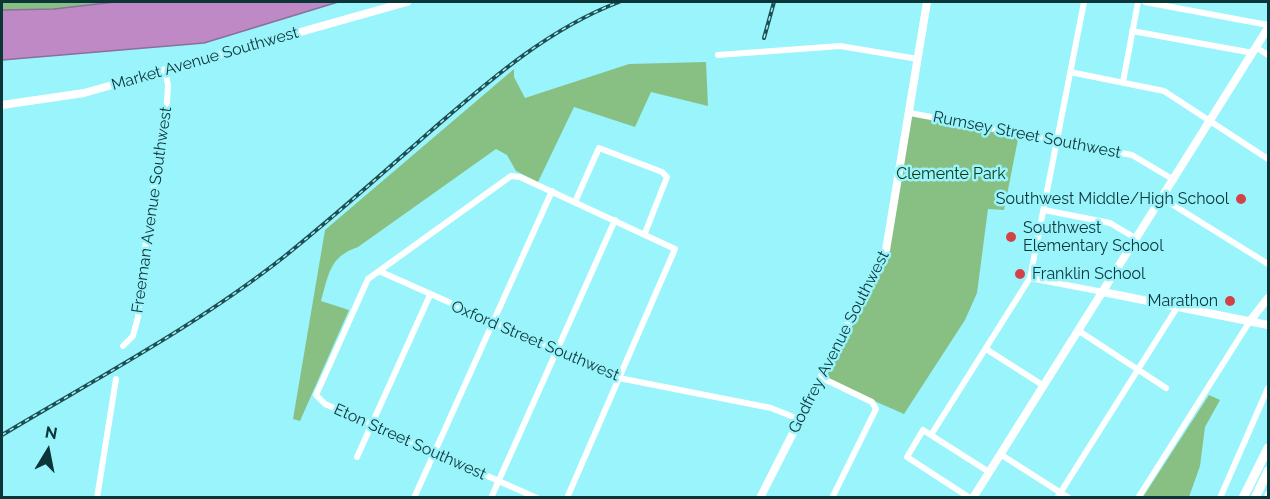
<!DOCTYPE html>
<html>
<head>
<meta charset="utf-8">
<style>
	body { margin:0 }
	#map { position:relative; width:1270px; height:499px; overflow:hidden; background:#99f4fc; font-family:Raleway,sans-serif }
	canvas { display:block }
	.frame { position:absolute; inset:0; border:3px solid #0c3538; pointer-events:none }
	.north { position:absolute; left:18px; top:421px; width:60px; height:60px; -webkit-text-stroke:4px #99f4fc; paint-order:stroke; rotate:10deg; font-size:16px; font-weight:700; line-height:24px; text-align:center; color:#0c3538 }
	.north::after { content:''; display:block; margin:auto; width:21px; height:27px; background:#0c3538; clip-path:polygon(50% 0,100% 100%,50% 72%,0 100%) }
</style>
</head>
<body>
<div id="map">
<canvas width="1270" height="499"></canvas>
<div class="frame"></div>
<div class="north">N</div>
</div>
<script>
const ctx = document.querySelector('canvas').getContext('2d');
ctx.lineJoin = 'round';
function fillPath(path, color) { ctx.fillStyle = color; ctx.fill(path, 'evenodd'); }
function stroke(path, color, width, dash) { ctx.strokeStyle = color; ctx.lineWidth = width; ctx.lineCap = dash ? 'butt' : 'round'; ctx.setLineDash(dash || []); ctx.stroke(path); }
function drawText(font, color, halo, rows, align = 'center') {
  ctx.font = font + ' Raleway,sans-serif'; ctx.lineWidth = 5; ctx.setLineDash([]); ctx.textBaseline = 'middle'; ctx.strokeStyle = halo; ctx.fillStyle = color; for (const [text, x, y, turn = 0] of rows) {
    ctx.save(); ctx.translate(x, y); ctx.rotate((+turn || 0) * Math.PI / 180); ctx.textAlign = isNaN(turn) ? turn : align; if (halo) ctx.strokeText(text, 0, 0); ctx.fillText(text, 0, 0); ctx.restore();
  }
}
const green = new Path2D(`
	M2 2H115L54 9 2 10Z
	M706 62 708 106 651 92 635 127 574 107 538 182 516 171 507 155 496 149 358 247C329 257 329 274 321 301L349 310 300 421 293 419 325 230 514 69V77L525 98 629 64Z
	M910 113 1019 134 1004 210 988 209 977 293 965 320 904 414 822 378 885 254Z
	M1209 395 1220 400 1205 427 1200 466 1189 497H1143Z`);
const water = new Path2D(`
	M115 2H338L204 43 2 60V10L54 9Z`);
const minor = new Path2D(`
	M1145 2 1268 25
	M1132 31 1253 53
	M1257 48 1268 55
	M718 55 840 46 918 59
	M1070 72 1164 91 1268 159
	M1123 82 1138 2
	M910 113 1132 155 1174 180
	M1162 198 1268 264
	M575 202 599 148 662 172 667 177 645 233
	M1044 210 1110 223 1137 239
	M379 271 619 378 771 408 801 420
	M1030 278 1103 292
	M1079 331 1166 388
	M123 346 133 336 138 317 146 240 167 102 168 85 165 70
	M986 349 1044 386
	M822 378 872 402 876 409 832 498
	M931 435 1030 278 1084 2
	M1000 454 1069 498
	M357 457 430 295
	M97 498 116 379
	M414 498 552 191
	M491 498 615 220
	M537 498 325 404 316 395 368 279 511 176 520 177 675 249 567 498
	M970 498 907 457 923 430 989 472
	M1057 498 1178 306
	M1138 498 1250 321
	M1220 498 1268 388
	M1267 498 1268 494`);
const major = new Path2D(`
	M2 105 84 93 407 2
	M1103 292 1268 325
	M1250 321 1268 298
	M760 498 886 250 927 2
	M973 498 1268 28`);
const highway = new Path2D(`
	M1243 498 1268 448
	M1255 498 1268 471`);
const rail = new Path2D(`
	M764 38 774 2
	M2 435C97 378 198 325 285 256 336 215 384 172 433 129 490 80 548 29 619 2`);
const markers = [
	[1241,199,6,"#d24348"],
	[1011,237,6,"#d24348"],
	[1020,274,6,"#d24348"],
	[1230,301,6,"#d24348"]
];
const streetNames = [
	["Market Avenue Southwest",205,59,-16],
	["Rumsey Street Southwest",1027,135,11],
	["Freeman Avenue Southwest",152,210,-82],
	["Oxford Street Southwest",535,341,23],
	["Godfrey Avenue Southwest",839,342,-63],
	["Eton Street Southwest",410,442,24]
];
const parkNames = [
	["Clemente Park",951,174]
];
const poiNames = [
	["Southwest Middle/High School",1229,199],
	["Southwest",1023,228,"left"],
	["Elementary School",1023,246,"left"],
	["Franklin School",1032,274,"left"],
	["Marathon",1218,301]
];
fillPath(green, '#88c083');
fillPath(water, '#bf89c6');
stroke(water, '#89709b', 1.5);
stroke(minor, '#fff', 6);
stroke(major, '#fff', 8);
stroke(highway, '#fff', 9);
stroke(rail, '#1f4f53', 4);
stroke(rail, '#99f4fc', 1.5, [4.5]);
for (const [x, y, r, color] of markers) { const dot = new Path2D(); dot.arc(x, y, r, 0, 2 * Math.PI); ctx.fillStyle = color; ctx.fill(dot); stroke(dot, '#99f4fc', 2); }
drawText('16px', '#0c3538', '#99f4fc', streetNames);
drawText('16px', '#0e360c', '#99f4fc', parkNames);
drawText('16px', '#0c3538', '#99f4fc', poiNames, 'right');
</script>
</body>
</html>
